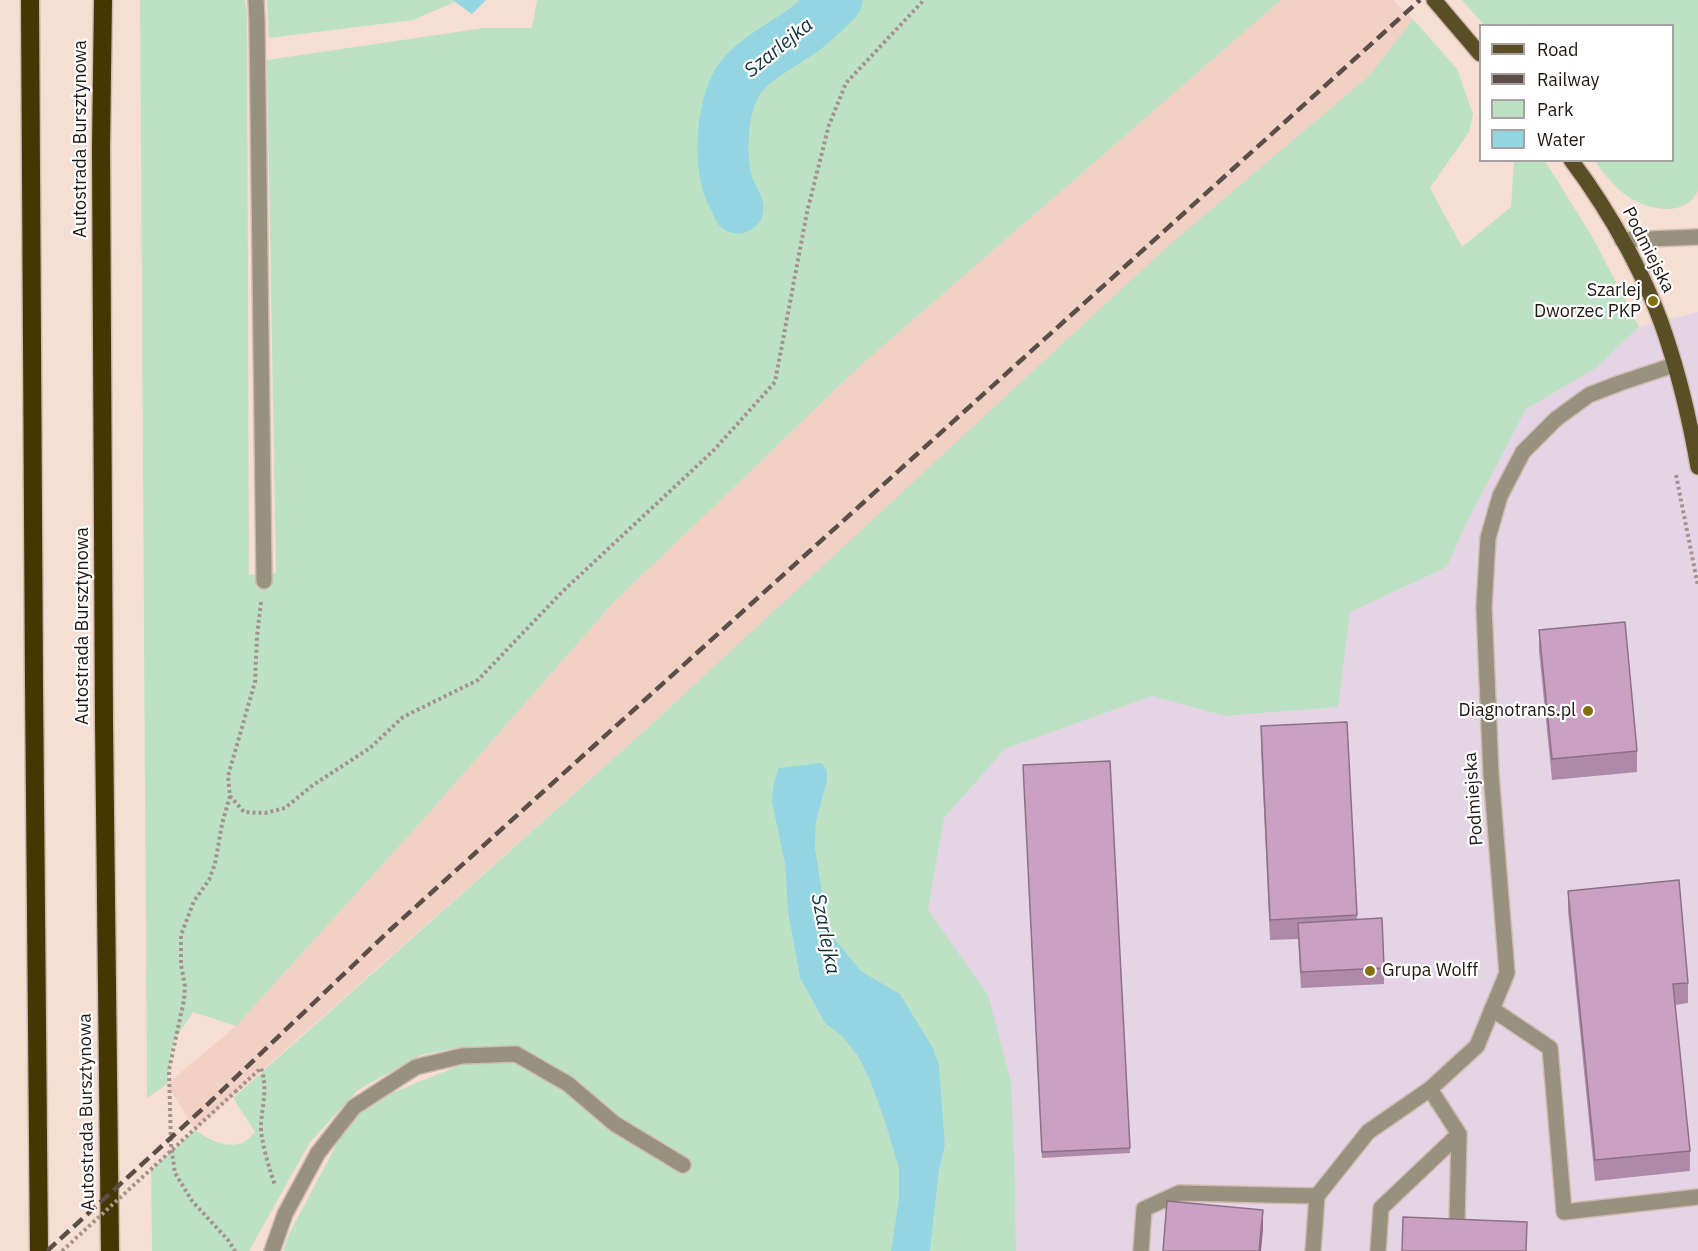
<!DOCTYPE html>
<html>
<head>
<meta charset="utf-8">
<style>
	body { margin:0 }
	#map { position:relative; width:1698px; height:1251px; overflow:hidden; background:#f7ded3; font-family:"IBM Plex Sans",sans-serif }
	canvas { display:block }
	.legend { position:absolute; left:1479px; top:24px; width:195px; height:138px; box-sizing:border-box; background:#fff; border:2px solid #a5a2a1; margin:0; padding:8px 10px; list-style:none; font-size:18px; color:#1f1713 }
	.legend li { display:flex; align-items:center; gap:12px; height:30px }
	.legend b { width:30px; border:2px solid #a5a2a1 }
</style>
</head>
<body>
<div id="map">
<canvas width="1698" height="1251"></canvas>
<ul class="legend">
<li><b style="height:8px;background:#5a4e27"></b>Road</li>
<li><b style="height:8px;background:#5b4e48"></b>Railway</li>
<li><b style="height:16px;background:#bde1c5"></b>Park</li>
<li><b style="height:16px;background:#94d5e2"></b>Water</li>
</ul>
</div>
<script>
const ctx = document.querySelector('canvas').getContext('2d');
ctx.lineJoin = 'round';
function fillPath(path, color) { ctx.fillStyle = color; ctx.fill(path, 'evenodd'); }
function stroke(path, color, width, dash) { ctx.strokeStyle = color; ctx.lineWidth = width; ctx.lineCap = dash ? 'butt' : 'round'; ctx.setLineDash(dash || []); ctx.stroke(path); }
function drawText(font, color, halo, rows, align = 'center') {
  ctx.font = font + ' "IBM Plex Sans",sans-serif'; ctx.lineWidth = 4.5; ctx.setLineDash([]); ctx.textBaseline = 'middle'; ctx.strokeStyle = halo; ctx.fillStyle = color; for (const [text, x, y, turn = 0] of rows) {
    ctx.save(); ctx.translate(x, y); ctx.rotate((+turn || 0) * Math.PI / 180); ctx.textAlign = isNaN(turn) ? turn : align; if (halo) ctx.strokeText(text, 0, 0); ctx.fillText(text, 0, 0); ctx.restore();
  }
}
const built = new Path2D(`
	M1281 0H1393L1413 19 1369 76 651 725 195 1130 167 1084 236 1026 429 813 612 604 861 365Z`);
const industrial = new Path2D(`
	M1698 312V1251H1016L1015 1182 928 910 944 818 1005 749 1152 696 1225 716 1338 707 1350 612 1447 567 1465 526 1526 409 1596 368 1639 327Z`);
const green = new Path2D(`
	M140 0H245L247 16 249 575 276 573 267 60 484 28H532L537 0H1281L861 365 612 604 429 813 236 1026 193 1012 173 1042 167 1084 147 1098Z
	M267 0H454L455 2 413 20 269 38Z
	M1462 0H1698V191C1685 218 1648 210 1627 196 1614 186 1604 174 1595 161L1672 160V26L1484 25Z
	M1413 19 1457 69 1473 114 1469 132 1430 188 1462 247 1511 207 1514 161H1545L1593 238 1639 327 1596 368 1526 409 1465 526 1447 567 1350 612 1338 707 1225 716 1152 696 1005 749 944 818 928 910 988 995 1011 1082 1015 1182 1016 1251H930L939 1171 945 1145 939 1064 933 1048 900 994 861 971 833 937 827 922 815 848 816 822 827 781 772 803 785 864 788 912 800 978 825 1023 843 1037 859 1058 871 1083 885 1122 899 1169V1197L891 1251H283L289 1234 348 1123 377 1099 468 1062 461 1047 421 1055 358 1090 310 1142 249 1251H152L151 1170 195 1130C208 1139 228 1150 244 1142 248 1140 252 1135 255 1132L233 1098 651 725 1168 246 1369 76Z`);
const water = new Path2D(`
	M454 0H486L472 14 455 2Z
	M822 763 827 771V781L816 822 815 848 827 922 833 937 861 971 900 994 933 1048 939 1064 945 1145 939 1171 930 1251H891L899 1197V1169L885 1122 871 1083 859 1058 843 1037 825 1023 800 978 788 912 785 864 772 803C772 790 774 780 779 768Z`);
const river = new Path2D(`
	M738 208C735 199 729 191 727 182 719 151 722 95 746 71 762 55 784 44 802 31 815 22 826 10 837 0`);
const path = new Path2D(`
	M1676 475 1698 586
	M261 602 257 636 255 682 228 776 230 796 244 812 265 813 285 808 313 785 370 748 403 717 478 680 562 592 714 450 775 382 807 212 829 125 846 83 924 0
	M230 796 222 824 215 864 209 880 194 901 181 935V965L185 986 184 1000 169 1070 171 1145 175 1173 192 1201 228 1240 235 1251
	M235 1092 261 1068C268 1088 262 1105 261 1125 260 1138 270 1172 275 1185`);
const lane = new Path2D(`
	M256 0 257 21 264 581
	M1492 1009 1550 1048 1564 1212 1698 1197
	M1430 1089 1459 1134 1457 1223
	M272 1251 285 1214 318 1153 354 1107 416 1067 462 1056 516 1054 568 1084 615 1124 683 1165
	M1141 1251 1144 1209 1179 1193 1317 1196
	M1378 1251 1381 1208 1459 1134`);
const street = new Path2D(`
	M1622 240 1698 237
	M1313 1251 1317 1196 1368 1132 1430 1089 1477 1046 1507 973 1491 774 1484 607 1488 538 1500 496 1523 452 1556 419 1589 395 1620 383 1674 365`);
const primary = new Path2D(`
	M1434 0 1480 54
	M1571 160C1611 213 1650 283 1669 346 1682 386 1691 427 1698 467`);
const highway = new Path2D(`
	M30 0 34 684 39 1251
	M103 0 101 148 104 722 110 1251`);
const rail = new Path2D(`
	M47 1251 209 1103 390 930 1420 0`);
const pathBridge = new Path2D(`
	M62 1251 235 1092`);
const wall = new Path2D(`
	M1539 630 1637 751V772L1552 780 1539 651Z
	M1347 722 1357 920 1384 968V984L1301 988 1298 939 1270 940 1261 747V726Z
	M1110 761 1130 1153 1042 1158 1023 765Z
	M1568 891 1688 983V1003L1675 1005 1690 1151V1171L1595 1181 1568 911Z`);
const shadedWall = new Path2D(`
	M1263 1210V1230L1261 1251H1259Z`);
const building = new Path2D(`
	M1625 622 1637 751 1552 759 1539 630Z
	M1347 722 1357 915 1270 920 1261 726Z
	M1110 761 1130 1148 1042 1152 1023 765Z
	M1679 880 1688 983 1673 984 1690 1151 1595 1160 1568 891Z
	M1382 918 1384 968 1301 972 1298 923Z
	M1167 1201 1263 1210 1259 1251H1163Z
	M1403 1217 1527 1222 1526 1251H1402Z`);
const markers = [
	[1653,301,6,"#836f0d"],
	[1588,711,6,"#836f0d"],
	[1370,971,6,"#836f0d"]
];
const streetNames = [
	["Autostrada Bursztynowa",81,139,-90],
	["Podmiejska",1648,250,63],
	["Autostrada Bursztynowa",83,626,-90],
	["Podmiejska",1474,799,-94],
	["Autostrada Bursztynowa",87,1112,-91]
];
const poiNames = [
	["Szarlej",1641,291],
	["Dworzec PKP",1641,312],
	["Diagnotrans.pl",1576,711],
	["Grupa Wolff",1382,971,"left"]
];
const waterNames = [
	["Szarlejka",779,48,-39],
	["Szarlejka",825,934,79]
];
fillPath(built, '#f1d1c3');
fillPath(industrial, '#e5d4e5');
fillPath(green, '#bde1c5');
fillPath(water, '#94d5e2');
stroke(river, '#94d5e2', 51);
stroke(lane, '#d0bab0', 18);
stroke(street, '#d0bab0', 18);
stroke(primary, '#d0bab0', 18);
stroke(highway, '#d0bab0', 21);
stroke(path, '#a5938b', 4, [3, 3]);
stroke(lane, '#98917d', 15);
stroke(street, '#98917d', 15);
stroke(primary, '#5a4e27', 15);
stroke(highway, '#453602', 18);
stroke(rail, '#5b4e48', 4.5, [12, 6]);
stroke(pathBridge, '#a5938b', 4, [3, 3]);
fillPath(wall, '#ae8aa8');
fillPath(shadedWall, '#8d7088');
fillPath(building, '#caa0c3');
stroke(building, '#8d7088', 1.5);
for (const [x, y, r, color] of markers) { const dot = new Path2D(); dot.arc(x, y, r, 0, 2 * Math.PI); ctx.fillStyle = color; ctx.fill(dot); stroke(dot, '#fff', 2); }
drawText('18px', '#1f1713', '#fff', streetNames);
drawText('18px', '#1f1713', '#fff', poiNames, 'right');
drawText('italic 20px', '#113238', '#fff', waterNames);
</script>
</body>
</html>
